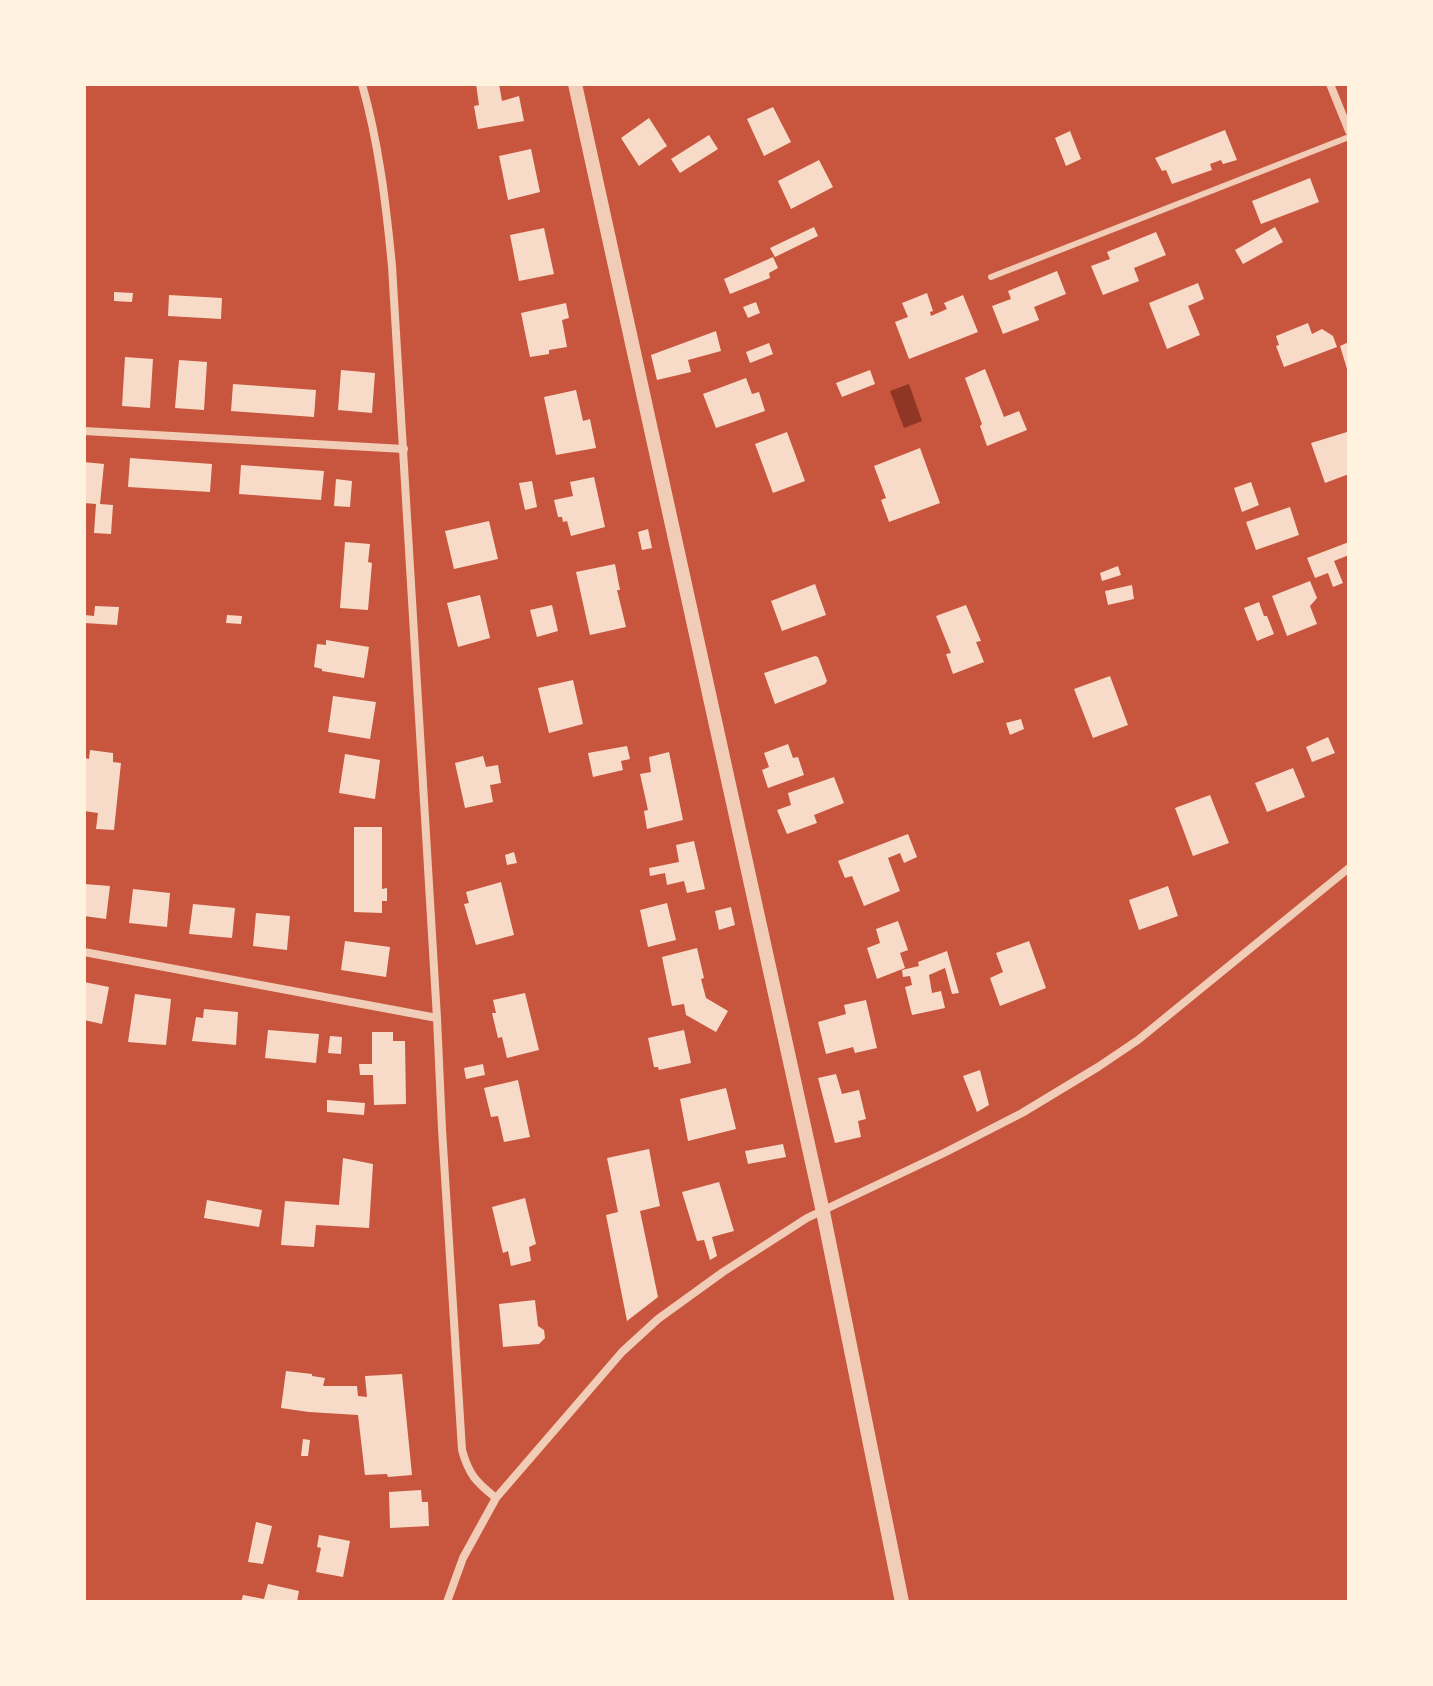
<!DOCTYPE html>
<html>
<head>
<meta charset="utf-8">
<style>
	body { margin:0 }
	#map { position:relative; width:1433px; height:1686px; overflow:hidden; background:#c8553d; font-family:Jost,sans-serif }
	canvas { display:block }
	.frame { position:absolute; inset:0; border:86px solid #fff3e0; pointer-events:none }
</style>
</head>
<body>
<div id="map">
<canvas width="1433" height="1686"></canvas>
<div class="frame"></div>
</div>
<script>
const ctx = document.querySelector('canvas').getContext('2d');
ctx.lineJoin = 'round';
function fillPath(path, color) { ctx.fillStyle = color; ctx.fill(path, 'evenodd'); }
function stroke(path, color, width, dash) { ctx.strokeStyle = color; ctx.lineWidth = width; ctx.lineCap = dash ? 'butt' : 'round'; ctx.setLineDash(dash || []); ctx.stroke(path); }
const water = new Path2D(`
	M909 384 922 421 904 428 890 391Z`);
const building = new Path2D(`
	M476 84H499L502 101 519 96 524 121 478 129 474 106 479 105Z
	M773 107 791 142 764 156 747 119Z
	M649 118 667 146 639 166 621 138Z
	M1225 130 1237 160 1223 164 1221 160 1210 164 1212 170 1172 184 1166 170 1162 171 1155 158Z
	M1070 131 1081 159 1066 166 1055 138Z
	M709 135 718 149 680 173 671 159Z
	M531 149 540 192 508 200 499 156Z
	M819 160 833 187 791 209 778 181Z
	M1310 178 1319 202 1261 224 1252 201Z
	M814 227 818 236 775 257 770 248Z
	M1275 227 1283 242 1243 264 1235 250Z
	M544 228 554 274 519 281 510 235Z
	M1156 232 1166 255 1134 268 1139 281 1103 295 1091 266 1110 259 1107 252Z
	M773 257 778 268 769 273 770 278 730 294 724 279Z
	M1057 271 1066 294 1034 307 1039 320 1003 334 992 306 1011 299 1008 291Z
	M1198 283 1204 299 1188 306 1200 335 1167 349 1149 303Z
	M114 292 133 293 132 302 114 301Z
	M927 293 933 311 930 312 931 316 947 309 944 303 963 295 978 332 909 359 895 322 908 317 902 303Z
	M169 295 222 298 221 319 168 316Z
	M756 302 760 313 748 318 743 307Z
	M566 303 569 318 562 320 567 347 549 350V354L530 357 521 313Z
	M1308 323 1312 334 1322 329 1333 336 1337 347 1284 367 1276 346 1279 345 1276 336Z
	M716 331 721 351 688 360 691 372 657 380 651 355Z
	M1349 342V372H1348L1340 346Z
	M769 343 773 354 750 363 746 352Z
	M125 357 153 359 150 408 122 406Z
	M179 360 207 362 204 410 175 408Z
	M985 369 1004 417 1019 411 1027 430 987 446 980 426 982 424 965 378Z
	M341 370 375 373 372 413 338 410Z
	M870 370 875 384 842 397 836 383Z
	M746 378 752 394 759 392 765 411 716 428 703 394Z
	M233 384 316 390 314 417 231 411Z
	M576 390 583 421 590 419 596 448 556 455 544 397Z
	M787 432 805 481 773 493 755 444Z
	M1347 432 1349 436V474L1325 483 1311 443Z
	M920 448 940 503 889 522 881 500 886 498 874 466Z
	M130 458 212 464 210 492 128 487Z
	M84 462 104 464 100 504 113 505 111 534 94 533 96 504 84 503Z
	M241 465 324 471 321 500 239 494Z
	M594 477 605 527 571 536 567 521 563 522 562 517H558L554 500 573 496 570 482Z
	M336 479 352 481 350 507 334 506Z
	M532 481 537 507 525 510 519 483Z
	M1251 482 1259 505 1242 512 1234 488Z
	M1290 507 1299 535 1256 550 1246 522Z
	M489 521 498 559 454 569 445 531Z
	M648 529 652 548 642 550 638 532Z
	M345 542 370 544 368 562 372 563 368 610 340 608Z
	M1349 542V555L1334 561 1343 583 1333 587 1328 573 1315 578 1307 558Z
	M615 564 620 590H617L626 627 590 635 576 572Z
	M1118 566 1121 575 1102 581 1100 573Z
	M1310 581 1317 598 1310 606 1317 624 1287 636 1272 596Z
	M815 584 826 615 782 631 771 601Z
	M1132 585 1134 599 1108 605 1105 591Z
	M480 595 490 638 458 647 447 603Z
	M1259 602 1264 616H1267L1274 634 1257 641 1244 608Z
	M552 605 558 631 537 637 530 610Z
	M966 605 981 641 976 642 984 662 953 674 946 654 951 653 936 616Z
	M95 606 119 607 117 625 84 623 85 615 94 616Z
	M227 615 242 616 241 624 226 623Z
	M326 640 369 647 364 678 322 671V669L314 667 317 644 326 645Z
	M815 656 818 657 827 681 825 684 775 704 764 673Z
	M1110 676 1128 725 1093 738 1074 689Z
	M573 680 583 724 549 733 538 688Z
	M333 696 376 702 370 739 328 732Z
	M1021 719 1024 729 1010 735 1006 723Z
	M1328 737 1335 753 1312 762 1306 747Z
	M788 744 793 758 798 757 804 775 768 788 762 770 769 767 764 753Z
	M627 746 630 759 621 761 623 770 593 777 588 753Z
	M90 750 113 753V762L121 763 114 830 96 829 98 813 84 811V766L85 758 89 759Z
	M669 752 683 820 647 829 644 811 648 810 640 774 651 772 649 757Z
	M345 754 380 760 375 799 339 793Z
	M483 756 486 767 498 765 501 783 490 785 493 802 465 808 455 763Z
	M1293 768 1305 797 1267 812 1255 783Z
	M834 777 844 803 814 815 817 823 787 834 777 810 791 805 788 793Z
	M1210 795 1229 843 1193 856 1175 808Z
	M354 827H382V889L387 888V901H382V913L354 912Z
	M908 834 917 857 904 863 900 853 888 858 900 891 864 906 852 876 845 878 838 861Z
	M694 841 705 889 687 893 684 881 667 885 665 873 650 876 649 868 679 862 676 845Z
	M514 852 517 863 507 865 505 855Z
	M501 882 514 935 476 945 464 904 469 903 466 892Z
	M84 884 110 886 106 919 84 916Z
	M1168 886 1178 916 1139 930 1129 900Z
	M133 889 170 893 167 927 129 923Z
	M667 903 676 940 648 947 640 910Z
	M193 904 235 908 232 938 189 934Z
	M731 907 735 925 719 930 715 911Z
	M256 913 290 916 287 950 253 946Z
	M898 921 908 950 900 953 905 968 877 979 867 948 880 943 876 929Z
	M345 941 390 947 386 977 341 970Z
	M1029 941 1046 988 1000 1006 990 978 1003 972 996 953Z
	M697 948 704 978 701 979 706 998 728 1011 716 1032 686 1015 684 1004 672 1006 662 957Z
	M947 951 959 993 952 994 945 968 929 975 932 993 941 991 945 1008 912 1015 905 987 912 985 910 976 903 977 902 970 919 966 918 962Z
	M84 982 109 987 102 1024 84 1020Z
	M525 993 539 1050 507 1058 502 1037 498 1038 492 1013H496L493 1000Z
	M135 994 171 999 166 1045 128 1042Z
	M866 1000 877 1048 855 1053 853 1047 826 1054 818 1022 846 1014 844 1005Z
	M204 1009 238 1012 236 1045 192 1041 196 1017 203 1018Z
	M268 1030 319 1034 316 1063 265 1058Z
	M684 1030 691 1063 659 1070 658 1067H654L648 1038Z
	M372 1032H393V1041H405L406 1104 374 1105 373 1075H360L359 1064H372Z
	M330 1036 342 1037 341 1054 328 1053Z
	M483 1064 485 1075 466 1079 464 1068Z
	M980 1070 989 1105 977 1112 963 1076Z
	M836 1074 842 1094 859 1090 866 1119 858 1121 861 1137 835 1143 818 1078Z
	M518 1080 530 1137 504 1142 498 1116 491 1117 484 1088Z
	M726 1088 736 1129 688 1141 680 1099Z
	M327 1100 365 1103 364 1115 327 1112Z
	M783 1144 786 1157 748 1164 745 1151Z
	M649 1149 660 1206 640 1211 658 1297 627 1321 606 1215 618 1212 607 1158Z
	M343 1158 373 1164 369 1228 316 1225 314 1247 281 1245 285 1201 339 1205Z
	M719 1182 734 1231 712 1237 717 1256 710 1260 704 1240 697 1241 682 1192Z
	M525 1198 536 1244 529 1247 531 1261 511 1266 508 1251 503 1253 492 1207Z
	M207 1200 262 1210 259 1227 204 1218Z
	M535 1300 538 1326 544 1330 545 1338 539 1344 503 1347 499 1304Z
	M286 1371 312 1374V1376L325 1378 323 1386H357L358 1396 367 1397 365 1376 402 1374 412 1475 388 1477 387 1474 365 1475 358 1415 309 1412 281 1408Z
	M303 1439 310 1440 308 1456H301Z
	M421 1490 422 1502H428L429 1526 390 1528 389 1492Z
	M256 1522 272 1526 263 1564 248 1562Z
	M319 1535 350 1541 343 1577 316 1572 321 1548 317 1547Z
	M268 1584 299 1591 297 1602H241L243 1595 264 1599Z`);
const service = new Path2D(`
	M991 277 1349 137`);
const minor = new Path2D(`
	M362 84C379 144 386 204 392 266L437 1018 442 1129 462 1450C469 1475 476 1482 496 1498
	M1330 84 1349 131
	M84 431 404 449
	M84 952 437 1018
	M447 1602 463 1558 496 1498 622 1352 658 1319 723 1272 807 1218 944 1153 1022 1113 1098 1067 1138 1040 1349 868`);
const tertiary = new Path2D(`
	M575 84 823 1212 902 1602`);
fillPath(water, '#8f3625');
fillPath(building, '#f7dbc8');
stroke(service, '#f1ccb7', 6);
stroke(minor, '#f1ccb7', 8);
stroke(tertiary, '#f1ccb7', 14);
</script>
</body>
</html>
